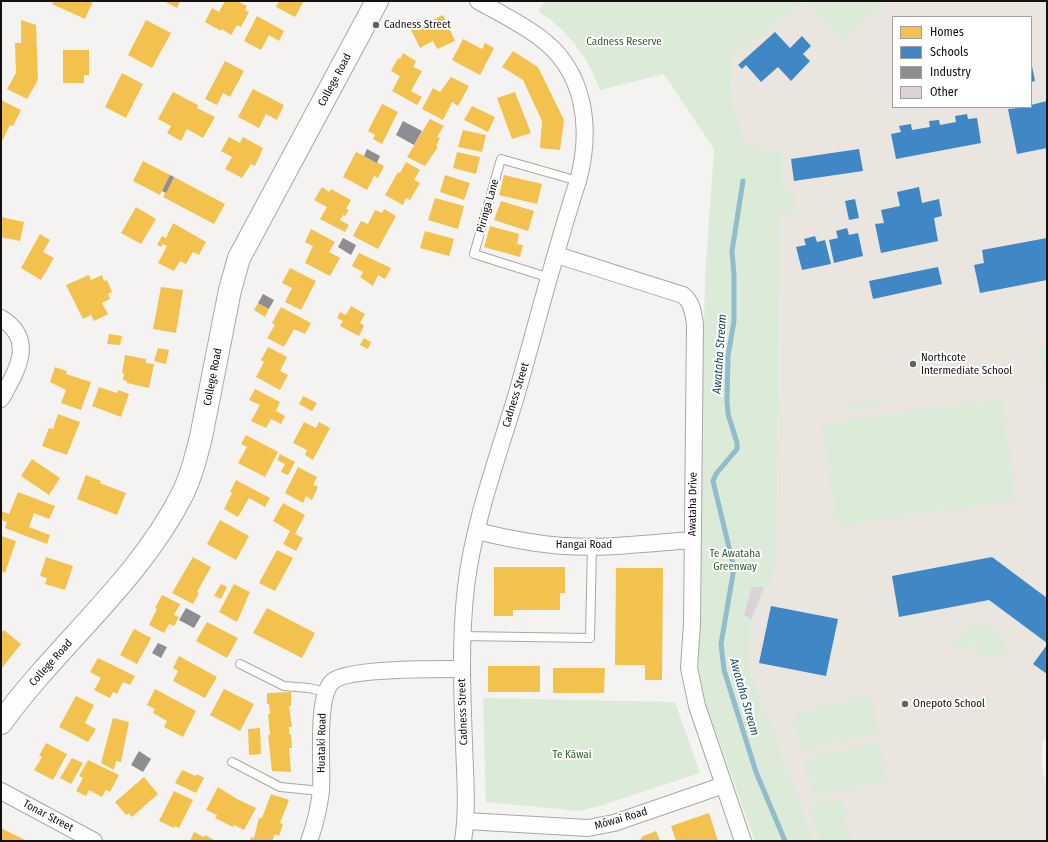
<!DOCTYPE html>
<html>
<head>
<meta charset="utf-8">
<style>
	body { margin:0 }
	#map { position:relative; width:1048px; height:842px; overflow:hidden; background:#f5f3f1; font-family:"Fira Sans Condensed",sans-serif }
	canvas { display:block }
	.frame { position:absolute; inset:0; border:2px solid #131211; pointer-events:none }
	.legend { position:absolute; left:892px; top:16px; width:140px; height:92px; box-sizing:border-box; background:#fff; border:1px solid #a1a0a0; margin:0; padding:5px 7px; list-style:none; font-size:12px; color:#131211 }
	.legend li { display:flex; align-items:center; gap:8px; height:20px }
	.legend b { width:20px; border:1px solid #a1a0a0 }
</style>
</head>
<body>
<div id="map">
<canvas width="1048" height="842"></canvas>
<div class="frame"></div>
<ul class="legend">
<li><b style="height:11px;background:#f2c14e"></b>Homes</li>
<li><b style="height:11px;background:#3f88c5"></b>Schools</li>
<li><b style="height:11px;background:#8d8d92"></b>Industry</li>
<li><b style="height:11px;background:#dbd1d7"></b>Other</li>
</ul>
</div>
<script>
const ctx = document.querySelector('canvas').getContext('2d');
ctx.lineJoin = 'round';
function fillPath(path, color) { ctx.fillStyle = color; ctx.fill(path, 'evenodd'); }
function stroke(path, color, width, dash) { ctx.strokeStyle = color; ctx.lineWidth = width; ctx.lineCap = dash ? 'butt' : 'round'; ctx.setLineDash(dash || []); ctx.stroke(path); }
function drawText(font, color, halo, rows, align = 'center') {
  ctx.font = font + ' "Fira Sans Condensed",sans-serif'; ctx.lineWidth = 4; ctx.setLineDash([]); ctx.textBaseline = 'middle'; ctx.strokeStyle = halo; ctx.fillStyle = color; for (const [text, x, y, turn = 0] of rows) {
    ctx.save(); ctx.translate(x, y); ctx.rotate((+turn || 0) * Math.PI / 180); ctx.textAlign = isNaN(turn) ? turn : align; if (halo) ctx.strokeText(text, 0, 0); ctx.fillText(text, 0, 0); ctx.restore();
  }
}
const built = new Path2D(`
	M806 1 842 43 886 1H1047V739L1043 740 1041 761 1047 790V841H814L750 669 751 625 776 568 783 188 746 147 732 99 730 59ZM893 17H1031V107H893Z`);
const green = new Path2D(`
	M545 1H886L842 43 806 1 730 59 732 99 746 147 783 152V188L793 192V211L782 214 776 568 751 625 750 669 814 841H755L691 663 702 426 705 279 714 149 664 74 600 90C588 57 568 30 538 11Z
	M1047 347V386L1039 349Z
	M893 398 894 402 844 409 843 405Z
	M1001 398 1016 500 837 526 822 424Z
	M980 623C999 628 1001 634 1008 652L985 660 972 645 961 653 951 640 969 628Z
	M870 696 879 733 802 751 793 714Z
	M483 698 675 702 700 773 600 806 578 811 486 802Z
	M879 742 888 780 813 797 804 759Z
	M841 799 850 841H819L811 805Z`);
const homes = new Path2D(`
	M53 1H93L85 19 52 4Z
	M164 1H180L177 8Z
	M225 1H237L247 6 245 10 249 12 241 27 237 25 231 35 222 29 221 31 205 22 212 8 219 12Z
	M279 1H304L295 17 276 7Z
	M443 15 455 41 437 49 433 41 420 48 411 30Z
	M257 16 284 31 279 41 269 35 261 50 244 41Z
	M21 20 36 25 38 80 27 99 7 89 16 73 15 43H21Z
	M146 20 171 33 152 68 128 55Z
	M463 39 482 49 485 43 494 48 480 75 452 60Z
	M63 50H89V75H84V83H63Z
	M513 51 538 67 564 120 560 150 540 148 542 121 523 80 502 67Z
	M403 53 416 61 413 67 422 71 411 91 422 97 417 105 392 91 400 76 391 71 398 58 400 59Z
	M225 61 244 71 230 97 223 93 217 105 205 99Z
	M122 73 143 84 126 118 105 107Z
	M451 77 469 86 458 106 452 102 443 120 422 109 433 88 440 92Z
	M253 89 284 105 277 120 266 114 259 128 238 117Z
	M173 92 198 105 197 108 215 117 203 138 187 129 181 141 167 133 171 126 158 119Z
	M515 92 531 133 512 139 497 98Z
	M1 100 21 110 13 126 10 125 1 143Z
	M382 104 398 112 382 144 373 139 375 135 368 131Z
	M472 106 495 117 488 132 464 120Z
	M430 119 444 126 437 137 440 138 436 146 438 147 425 166 407 157Z
	M463 130 486 135 482 152 458 147Z
	M229 137 240 143 243 137 263 148 255 166 251 164 242 178 225 169 232 157 221 151Z
	M356 152 384 166 378 178 374 176 367 190 343 177Z
	M457 152 480 157 476 174 453 168Z
	M143 161 170 175 160 195 133 181Z
	M406 162 420 170 414 180 420 183 410 200 406 198 403 205 385 195 398 172 400 173Z
	M445 175 470 183 464 200 440 192Z
	M504 175 542 184 537 204 499 195Z
	M174 177 225 204 214 224 163 197Z
	M322 187 329 192 331 189 351 200 346 209 349 210 345 216 343 215 340 220 349 225 345 232 320 219 327 207 314 200Z
	M435 198 464 206 458 229 428 220Z
	M501 201 534 211 528 231 494 220Z
	M136 207 156 219 141 244 121 233Z
	M384 209 396 216 378 249 353 236 361 221 368 224 375 210 382 213Z
	M1 217 24 222 20 241 1 237Z
	M173 223 206 242 199 255 193 252 186 264 180 261 174 271 158 263 167 246 163 244 161 247 157 245 162 236 166 238Z
	M490 226 519 234 517 244 523 245 520 257 484 247Z
	M311 229 335 242 329 252 340 258 330 276 305 263 313 246 305 242Z
	M425 231 454 239 449 256 420 248Z
	M40 234 50 240 43 252 54 258 41 280 21 268Z
	M359 253 391 268 385 279 378 275 373 286 360 277 363 272 352 266Z
	M290 268 316 281 301 310 285 302 292 288 282 283Z
	M89 275 91 280 102 275 104 281 107 280 112 292 108 294 110 299 102 303 108 314 94 321 91 315 83 319 66 285Z
	M161 287 183 290 176 333 153 329Z
	M258 303 269 309 265 317 254 310Z
	M351 306 365 314 360 323 364 326 359 336 340 326 343 321 337 318 340 312 346 315Z
	M281 307 311 323 305 334 294 329 284 347 267 338 275 325 272 323Z
	M109 334 122 336 120 345 107 344Z
	M364 338 371 342 368 349 360 345Z
	M268 347 287 357 280 371 288 375 280 390 256 377 264 362 261 360Z
	M158 348 169 350 166 364 154 361Z
	M125 355 146 359V363L154 364 149 388 127 383V381L123 380 124 373H122Z
	M55 367 67 371 66 374 91 382 81 410 61 403 66 390 50 382Z
	M99 387 117 393 118 390 129 394 121 417 92 406Z
	M255 389 280 402 276 411 285 416 281 424 271 419 266 428 251 421 260 405 249 400Z
	M303 396 317 403 312 411 299 404Z
	M58 414 80 422 67 455 42 446 49 428 53 429Z
	M304 422 316 428 319 422 330 428 313 460 305 455 307 450 293 443Z
	M246 435 278 452 265 477 238 463 247 447 241 444Z
	M280 454 295 462 288 475 281 472 285 464 277 460Z
	M32 459 60 478 49 495 21 476Z
	M298 467 317 477 313 485 318 487 312 500 306 496 303 503 285 493Z
	M86 475 101 481 100 483 126 493 117 515 77 499Z
	M236 480 270 498 265 507 249 498 238 517 224 509 232 493 230 492Z
	M18 492 55 506 49 519 34 513 29 527 50 535 47 544 5 528 7 522 1 520V511L9 514Z
	M283 503 305 515 295 534 303 538 296 551 283 544 290 531 273 521Z
	M220 520 249 536 236 560 207 544Z
	M1 536 16 541 5 573 1 571Z
	M277 550 293 558 275 591 259 583Z
	M46 557 73 566 65 590 45 584 47 578 40 576Z
	M193 557 211 567 197 592 199 593 193 604 172 593Z
	M494 567H565V593H560V610H513V616H494Z
	M616 568H663L662 680H645V665H615Z
	M221 584 227 587 221 599 214 596Z
	M234 584 250 592 237 622 219 612Z
	M162 595 180 604 174 615 179 617 174 626 169 624 164 633 149 625 157 609 155 608Z
	M267 608 315 633 302 658 253 633Z
	M207 622 238 638 227 658 196 641Z
	M134 629 151 638 137 664 120 655Z
	M4 630 21 644 1 669V634Z
	M179 656 217 677 205 698 173 681 178 671 173 668Z
	M98 658 135 676 130 685 123 682 117 694 113 692 110 698 94 690 101 678 90 672Z
	M488 666H540V692H488Z
	M553 668H605L604 693H553Z
	M155 689 196 711 183 737 164 727 167 721 153 713 155 709 147 705Z
	M224 689 254 704 240 731 210 715Z
	M291 692V706H289L292 727H289V734H291L292 748H289L291 772 272 771 268 735H270L268 714H270L269 704H267V693Z
	M76 696 94 705 85 723 96 729 88 742 59 727Z
	M113 718 129 722 121 762 116 761 114 770 101 763Z
	M260 728 261 754 249 755 248 729Z
	M46 743 67 754 53 780 34 770 42 757 39 756Z
	M72 758 83 763 71 784 60 778Z
	M88 760 119 775 110 792 106 790 102 797 89 790 86 796 76 791 83 778 79 776Z
	M182 770 196 776 197 774 204 778 196 793 175 783Z
	M144 777 158 794 132 817 129 813 126 815 115 802Z
	M218 787 237 799 256 808 244 830 234 825 233 827 215 818 217 815 206 810Z
	M174 791 193 800 179 828 175 826 174 828 159 821Z
	M271 794 289 800 280 823 283 824 279 836 275 834 272 841H250L251 837 254 838 259 818H262Z
	M709 813 718 841H676L671 826Z
	M1 828 27 841H1Z
	M656 831 660 841H635L642 839 641 837Z
	M194 832 204 837 205 835 216 841H190Z`);
const schools = new Path2D(`
	M775 32 790 48 802 36 811 46 803 54 810 61 791 81 778 67 761 82 746 65 742 69 738 65Z
	M1032 66 1035 81 1031 82V67Z
	M1047 101V148L1017 154 1008 109 1031 107V105Z
	M967 114 968 119 977 118 981 143 896 159 891 134 901 132 899 126 911 124 912 130 930 127 929 121 939 120 940 125 956 122 955 116Z
	M859 149 863 171 794 181 791 159Z
	M919 187 922 203 939 199 942 216 934 218 938 241 881 253 875 224 884 223 881 210 900 206 897 192Z
	M855 199 859 218 849 220 845 201Z
	M847 228 849 235 858 233 863 256 834 263 829 240 838 238 836 231Z
	M815 236 817 242 825 240 831 264 802 270 796 247 806 245 804 239Z
	M1047 238V280L980 293 974 265 984 263 982 250Z
	M938 267 942 284 873 299 869 281Z
	M992 557 1047 598V643L989 600 899 617 892 576Z
	M771 606 838 619 826 676 759 663Z
	M1047 645V674L1033 664Z`);
const industry = new Path2D(`
	M403 121 422 131 414 145 396 135Z
	M367 149 380 156 377 163 364 156Z
	M170 175 174 177 166 193 162 191Z
	M343 238 356 245 351 255 338 247Z
	M263 294 274 300 269 309 258 303Z
	M186 608 201 616 194 628 179 620Z
	M158 643 167 647 161 658 152 653Z
	M139 751 151 759 143 772 131 765Z`);
const stream = new Path2D(`
	M743 181 732 251 734 276V321L728 356 727 401 728 414 737 443V449L716 474 713 481 734 568 721 644 724 670 756 772 785 841`);
const building = new Path2D(`
	M752 587H764L751 620 744 615Z`);
const lane = new Path2D(`
	M550 278 474 254 501 159 578 181
	M462 636 590 638 592 546
	M240 664 284 686 309 688 325 692
	M232 762 280 787 321 791`);
const street = new Path2D(`
	M557 255 683 295C692 302 693 312 695 324L692 624 689 668 697 706 743 841
	M1 318C37 340 16 372 1 399
	M477 531C505 538 534 544 564 546 606 549 650 543 692 540
	M1 791 94 841
	M466 821 588 828 614 823 724 785
	M309 841C315 825 319 808 321 791 323 767 315 696 333 681 348 668 438 669 462 669
	M463 841C468 808 465 776 464 743 462 691 460 639 466 587 474 520 498 457 517 393 537 323 555 251 578 181 592 129 586 71 539 37 520 23 498 12 478 1`);
const secondary = new Path2D(`
	M1 723C58 644 138 582 182 495 191 477 196 457 201 437L230 290 239 258 377 1`);
const markers = [
	[376,25,4,"#62615f"],
	[913,364,4,"#62615f"],
	[905,704,4,"#62615f"]
];
const poiNames = [
	["Cadness Street",384,25],
	["Northcote",921,358],
	["Intermediate School",921,371],
	["Onepoto School",913,704]
];
const parkNames = [
	["Cadness Reserve",624,42],
	["Te Awataha",735,554],
	["Greenway",735,567],
	["Te Kāwai",572,755]
];
const streetNames = [
	["College Road",335,80,-62],
	["Piringa Lane",488,206,-74],
	["College Road",213,377,-79],
	["Cadness Street",516,395,-73],
	["Awataha Drive",693,504,-89],
	["Hangai Road",584,545],
	["College Road",51,663,-48],
	["Cadness Street",463,712,-92],
	["Huataki Road",322,743,-89],
	["Tonar Street",48,816,28],
	["Mōwai Road",621,819,-16]
];
const waterNames = [
	["Awataha Stream",720,354,-86],
	["Awataha Stream",744,697,74]
];
fillPath(built, '#eae5df');
fillPath(green, '#dbebd8');
fillPath(homes, '#f2c14e');
fillPath(schools, '#3f88c5');
fillPath(industry, '#8d8d92');
stroke(stream, '#90bccc', 5);
fillPath(building, '#dbd1d7');
stroke(lane, '#a9a7a6', 10);
stroke(street, '#a9a7a6', 18);
stroke(secondary, '#a9a7a6', 24);
stroke(lane, '#fefdfd', 8);
stroke(street, '#fefdfd', 16);
stroke(secondary, '#fefdfd', 22);
for (const [x, y, r, color] of markers) { const dot = new Path2D(); dot.arc(x, y, r, 0, 2 * Math.PI); ctx.fillStyle = color; ctx.fill(dot); stroke(dot, '#fff', 1.5); }
drawText('11px', '#131211', '#fff', poiNames, 'left');
drawText('11px', '#2c632b', '#fff', parkNames);
drawText('11px', '#131211', '#fff', streetNames);
drawText('italic 12px', '#154b5d', '#fff', waterNames);
</script>
</body>
</html>
